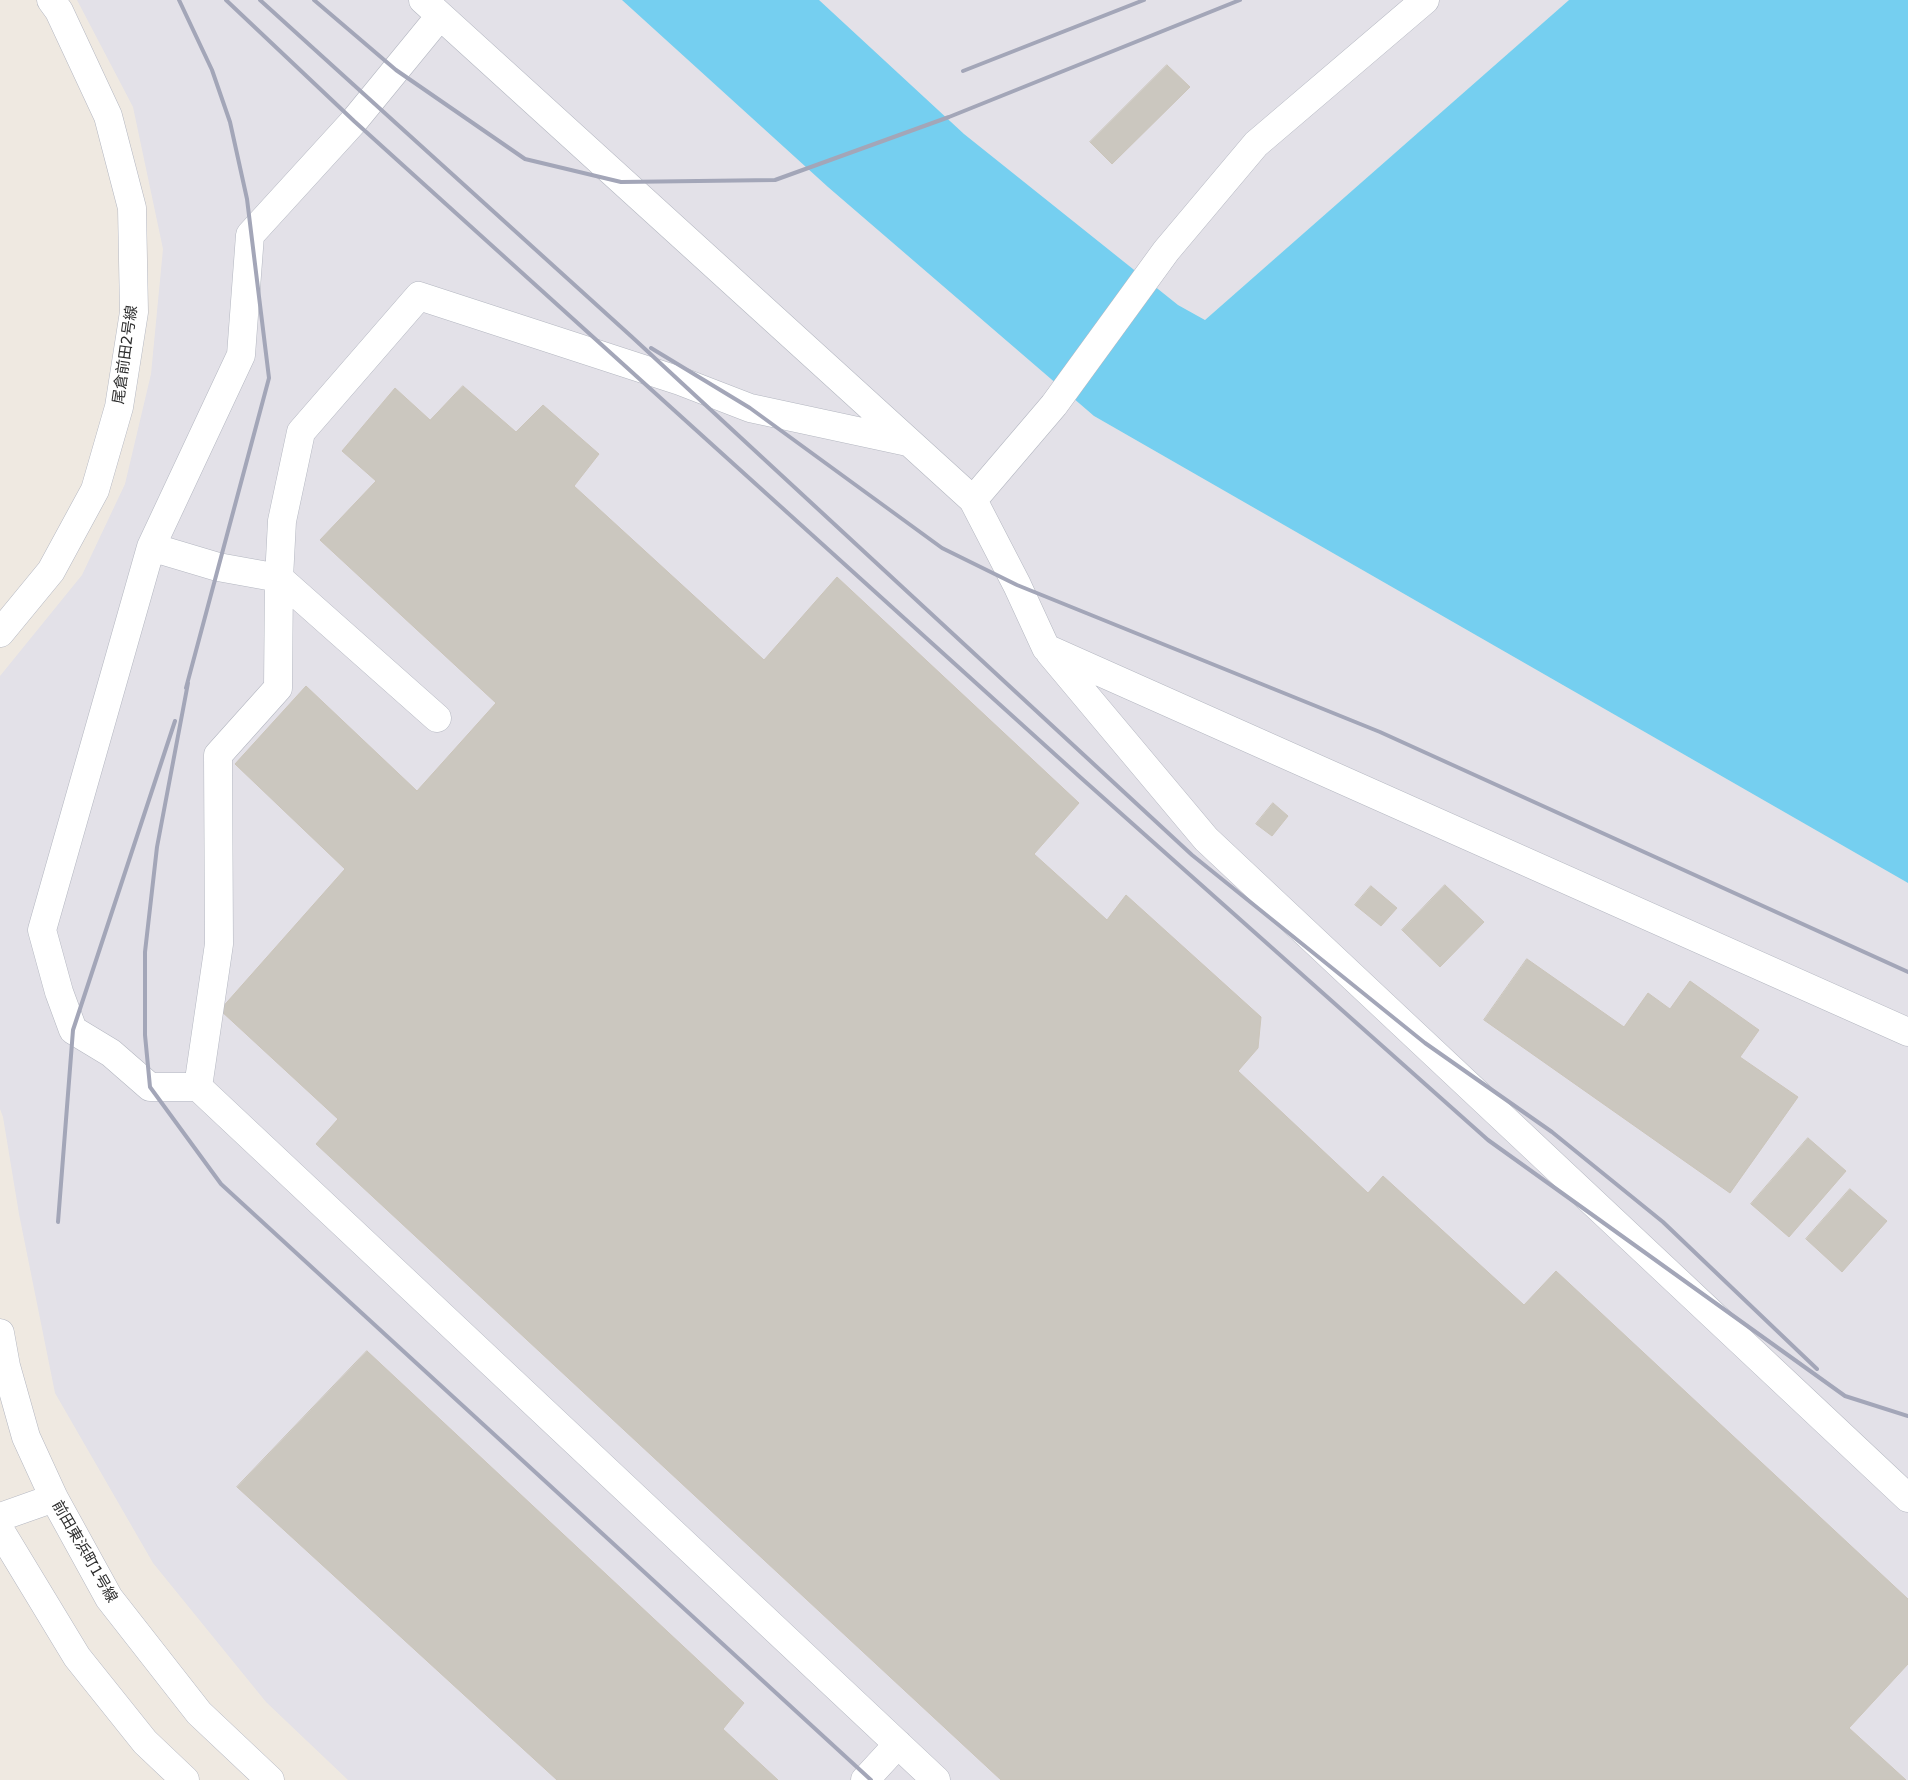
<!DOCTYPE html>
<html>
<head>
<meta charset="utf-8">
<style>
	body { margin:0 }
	canvas { display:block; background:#efe9e1 }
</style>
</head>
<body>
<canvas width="1908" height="1780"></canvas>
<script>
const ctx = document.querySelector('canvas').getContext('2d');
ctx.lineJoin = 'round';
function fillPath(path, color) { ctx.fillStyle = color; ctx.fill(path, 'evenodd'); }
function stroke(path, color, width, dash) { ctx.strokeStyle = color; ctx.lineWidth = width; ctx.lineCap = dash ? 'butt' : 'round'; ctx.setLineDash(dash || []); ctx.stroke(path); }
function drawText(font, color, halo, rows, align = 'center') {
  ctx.font = font + ' "DejaVu Sans","Noto Sans JP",sans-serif'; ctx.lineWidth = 4; ctx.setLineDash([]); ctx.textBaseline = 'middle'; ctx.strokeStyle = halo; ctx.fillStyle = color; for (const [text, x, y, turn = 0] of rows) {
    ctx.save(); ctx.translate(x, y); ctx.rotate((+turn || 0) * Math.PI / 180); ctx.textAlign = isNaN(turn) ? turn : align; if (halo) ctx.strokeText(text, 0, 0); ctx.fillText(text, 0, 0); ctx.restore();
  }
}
const industrial = new Path2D(`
	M77 0H1569L1205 320 1178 305 1094 416 1908 883V1780H348L266 1702 153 1563 55 1393 19 1214 3 1117 0 1109V676L82 575 125 484 151 374 163 249 133 107Z`);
const water = new Path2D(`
	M622 0H819L964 134 1178 305 1205 320 1569 0H1908V883L1094 416 828 187Z`);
const building = new Path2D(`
	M1167 65 1190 87 1112 164 1090 142Z
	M463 386 516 432 543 405 599 454 574 486 764 660 837 577 1079 803 1034 854 1107 920 1126 895 1261 1017 1258 1048 1238 1071 1368 1193 1383 1176 1524 1305 1556 1271 1908 1599V1664L1849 1728 1906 1780H1001L316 1144 338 1119 220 1010 345 869 235 764 306 686 417 791 496 703 320 540 376 481 342 451 395 388 430 420Z
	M1273 803 1288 816 1272 836 1256 824Z
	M1445 885 1484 922 1440 967 1402 930Z
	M1371 886 1397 908 1381 926 1355 905Z
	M1527 959 1624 1027 1648 993 1670 1009 1690 981 1759 1030 1740 1057 1798 1097 1730 1193 1484 1020Z
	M1808 1138 1846 1171 1789 1237 1751 1204Z
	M1850 1189 1887 1221 1842 1272 1806 1239Z
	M367 1351 744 1703 723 1729 778 1780H557L237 1487Z`);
const minor = new Path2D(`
	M423 0 973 500 1017 585 1046 648 1908 1032
	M440 16 354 121 250 235 241 355 151 547 42 930 59 992 73 1030 111 1053 150 1087H198L936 1780
	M973 500 1054 405 1166 251 1256 144 1425 0
	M151 547 218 567 279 578 278 688 218 755 219 944 198 1087
	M0 633 51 571 95 490 119 407 134 312 132 208 108 116 59 11 51 0
	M1050 653 1206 839 1908 1498
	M437 718 279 578 282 521 301 432 419 296 680 381 750 408 908 442
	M0 1333 6 1366 26 1437 54 1498 109 1598 199 1713 270 1780
	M0 1517 54 1498
	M0 1530 77 1657 145 1742 185 1780
	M865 1780 898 1744`);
const rail = new Path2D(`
	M179 0 212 70 230 122 247 199 269 378 186 688
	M226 0 354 121 1080 777 1488 1140 1845 1396 1908 1416
	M260 0 632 337 1192 855 1425 1043 1552 1132 1663 1222 1817 1369
	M314 0 396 70 525 159 621 182 775 180 949 117 1240 0
	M963 71 1144 0
	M651 348 750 408 942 548 1017 585 1380 732 1908 972
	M188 683 157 847 145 952V1035L150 1087 221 1184 871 1780
	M58 1222 73 1030 175 721`);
const streetNames = [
	["尾倉前田2号線",126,355,-82],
	["前田東浜町1号線",84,1552,60]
];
fillPath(industrial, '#e3e1e8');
fillPath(water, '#75cff0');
fillPath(building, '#cbc7bf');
stroke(building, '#cbc5ba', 1);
stroke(minor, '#b4b7c1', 29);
stroke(minor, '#fff', 28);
stroke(rail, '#a3a6b8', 4);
drawText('15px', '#2e2e2e', '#fff', streetNames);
</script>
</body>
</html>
